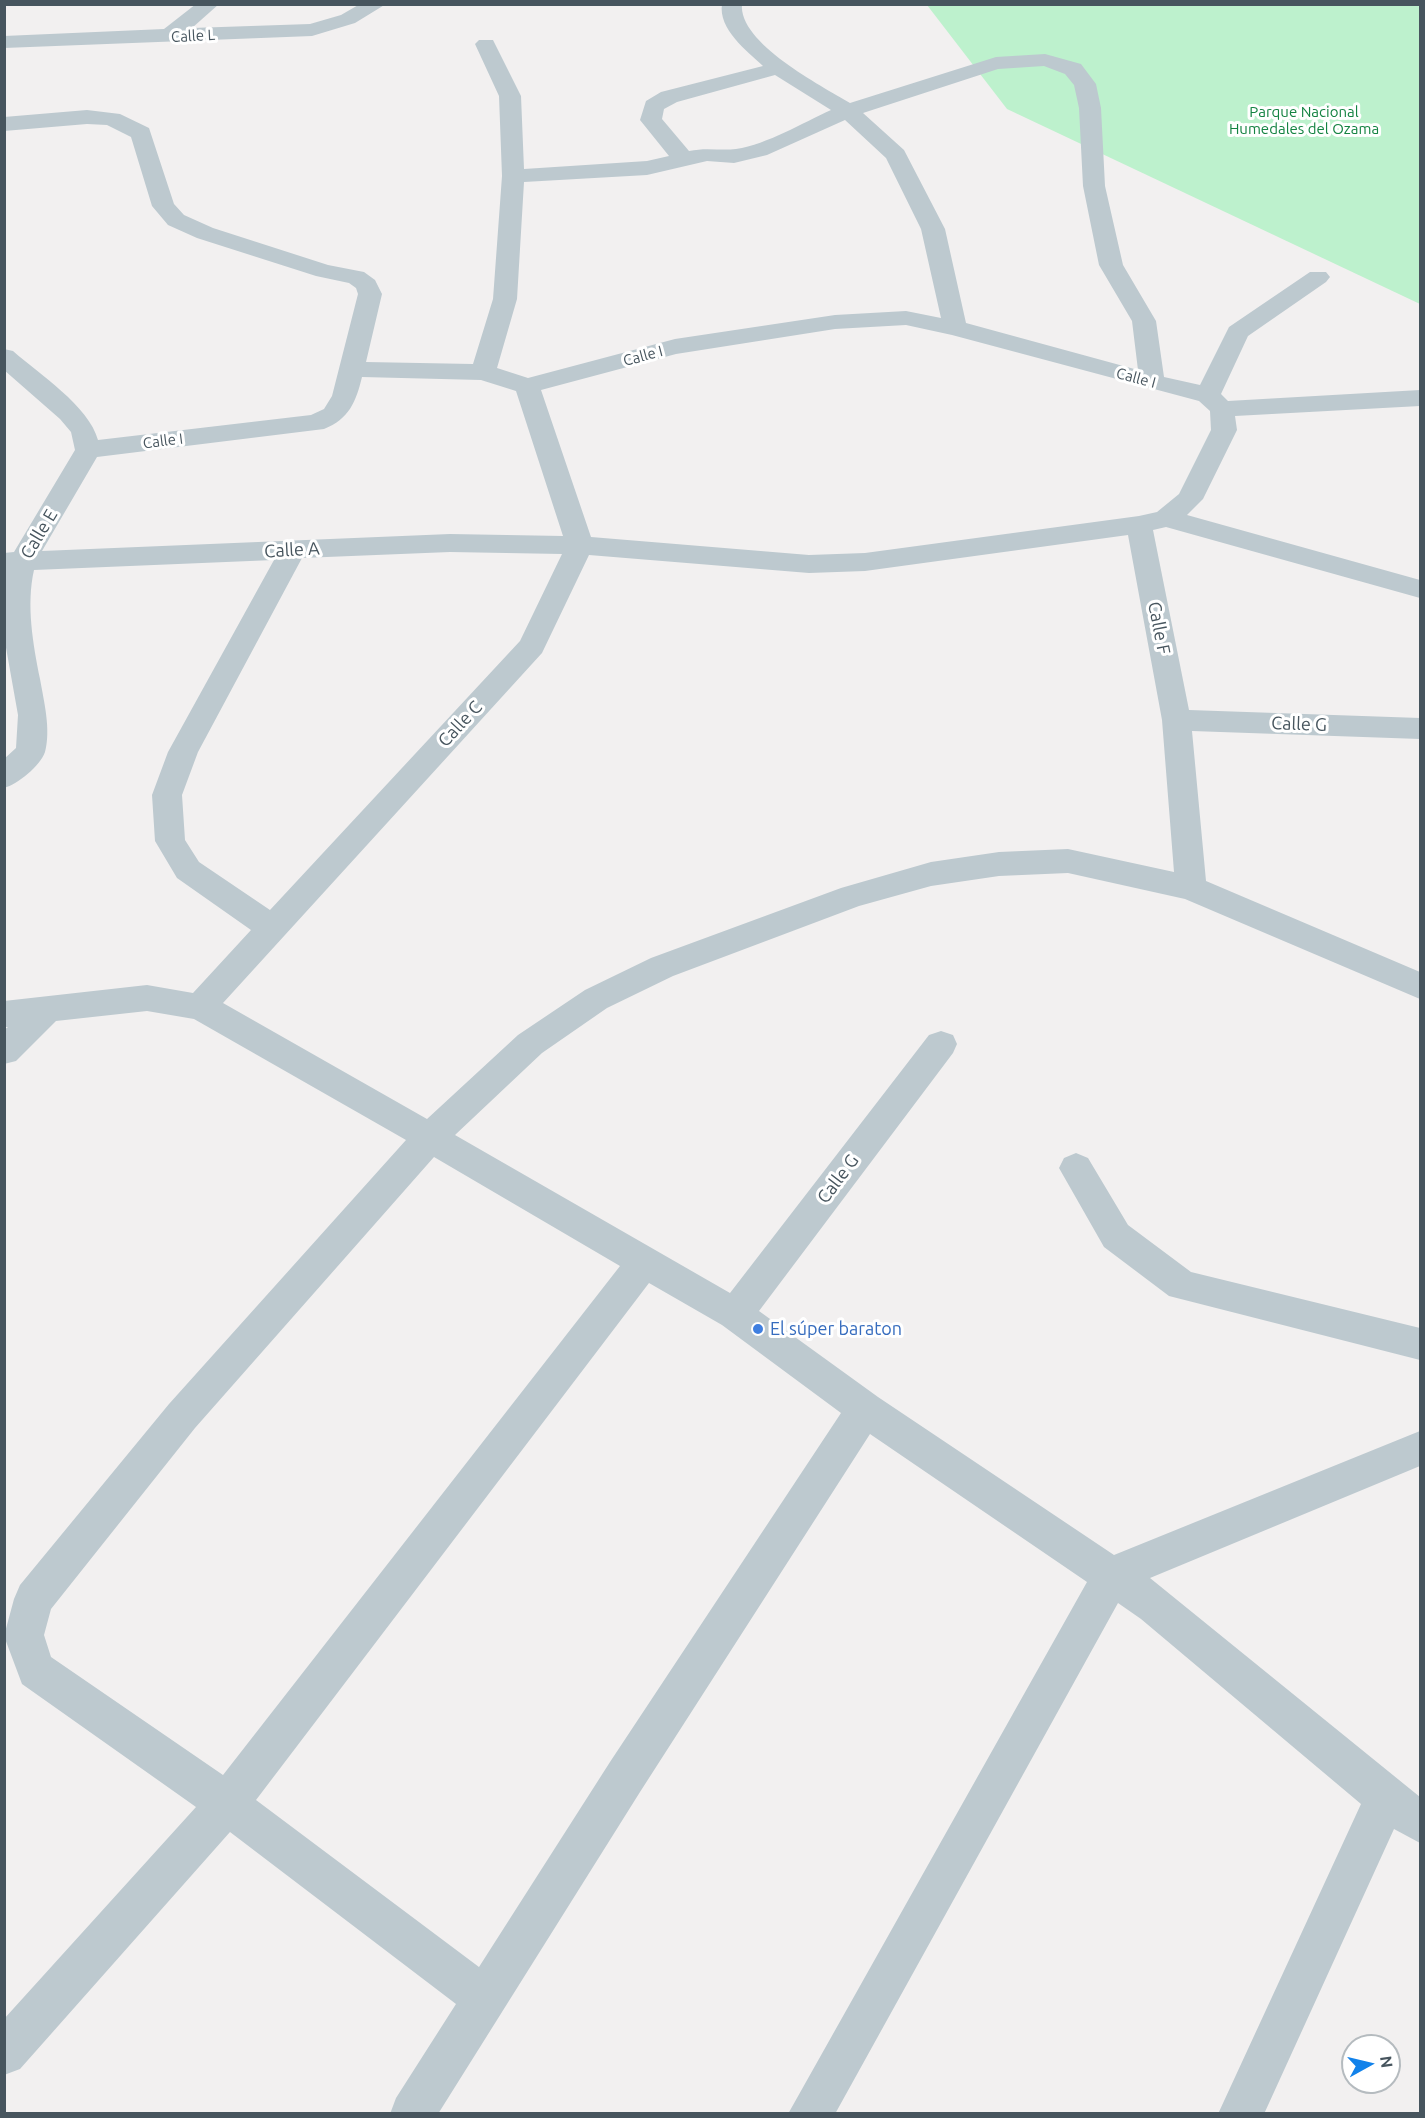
<!DOCTYPE html>
<html>
<head>
<meta charset="utf-8">
<style>
	body { margin:0 }
	#map { position:relative; width:1425px; height:2118px; overflow:hidden; background:#f2f0f0; font-family:Ubuntu,sans-serif }
	canvas { display:block }
	.frame { position:absolute; inset:0; border:6px solid #47555e; pointer-events:none }
	.north { position:absolute; left:1341px; top:2034px; width:60px; height:60px; box-sizing:border-box; background:#fff; border:2px solid #b5bbbf; border-radius:50%; rotate:82deg; font-size:16px; font-weight:700; line-height:24px; text-align:center; color:#47555e }
	.north::after { content:''; display:block; margin:auto; width:21px; height:27px; background:#1282ea; clip-path:polygon(50% 0,100% 100%,50% 72%,0 100%) }
</style>
</head>
<body>
<div id="map">
<canvas width="1425" height="2118"></canvas>
<div class="frame"></div>
<div class="north">N</div>
</div>
<script>
const ctx = document.querySelector('canvas').getContext('2d');
ctx.lineJoin = 'round';
function fillPath(path, color) { ctx.fillStyle = color; ctx.fill(path, 'evenodd'); }
function stroke(path, color, width, dash) { ctx.strokeStyle = color; ctx.lineWidth = width; ctx.lineCap = dash ? 'butt' : 'round'; ctx.setLineDash(dash || []); ctx.stroke(path); }
function drawText(font, color, halo, rows, align = 'center') {
  ctx.font = font + ' Ubuntu,sans-serif'; ctx.lineWidth = 6; ctx.setLineDash([]); ctx.textBaseline = 'middle'; ctx.strokeStyle = halo; ctx.fillStyle = color; for (const [text, x, y, turn = 0] of rows) {
    ctx.save(); ctx.translate(x, y); ctx.rotate((+turn || 0) * Math.PI / 180); ctx.textAlign = isNaN(turn) ? turn : align; if (halo) ctx.strokeText(text, 0, 0); ctx.fillText(text, 0, 0); ctx.restore();
  }
}
const green = new Path2D(`
	M927 5H1420V304L1007 109Z`);
const street = new Path2D(`
	M196 4H219L192 28 310 24 341 15 360 4H386L355 23 312 36 4 48V36L164 29Z
	M722 4H742C738 43 822 86 850 103L996 57 1045 54 1081 64 1096 84 1101 108 1105 186 1123 265 1156 321 1164 377 1200 385 1229 327 1310 272H1326L1330 277 1326 282 1248 336 1221 394 1228 401 1420 390V406L1235 416 1237 430 1203 499 1187 515 1420 580V598L1166 527 1153 530 1189 710 1420 718V739L1192 731 1206 881 1420 972V999L1185 899 1068 873 999 876 931 886 859 906 673 976 607 1008 542 1053 455 1135 730 1293 929 1035 941 1031 953 1035 957 1044 953 1053 759 1311 878 1397 1114 1555 1420 1431V1466L1150 1578 1420 1797V1843L1394 1829 1264 2114H1218L1361 1804 1141 1619 1118 1603 835 2114H788L1087 1582 870 1434 640 1792 438 2114H390L396 2098 456 2004 230 1832 20 2069 4 2075V2019L196 1807 22 1684 4 1636 14 1599 20 1585 169 1404 406 1140 194 1019 147 1011 56 1021 16 1061 4 1064V1030L8 1027H4V1001L147 985 193 993 251 930 177 878 155 841 152 795 168 752 274 560 34 570C26 605 33 644 40 679 44 702 51 729 45 752 40 766 18 784 4 788V759L16 748 18 715 5 642 4 553 14 552 75 450 71 432 60 419 4 370V349L13 351C39 374 89 406 98 440L311 415 324 409 332 396 358 294 356 288 349 283 316 276 197 238 168 225 152 206 131 137 107 125 87 124 4 131V117L87 110 120 114 149 128 174 204 184 215 213 228 328 265 364 272 375 280 382 294 366 362 473 364 493 299 502 176 499 96 475 44 479 40H493L521 96 524 169 647 161 669 156 640 120 646 101 661 92 763 66C747 51 718 29 722 4ZM1044 66 1065 74 1074 85 1079 108 1083 186 1099 265 1132 321 1138 370 966 323 945 229 904 150 863 113 998 69ZM775 75 831 110C802 123 768 144 736 149 720 151 707 147 689 151L662 119 664 109 677 102ZM845 120 886 158 921 229 941 318 906 311 835 315 675 339 528 378 497 368 517 299 524 182 647 175 707 161 734 163 767 155ZM906 325 952 335 1199 401 1210 411 1211 430 1179 494 1157 512 1139 516 865 553 809 555 591 537 541 390 676 354 835 329ZM362 377 481 380 516 391 563 536 450 534 42 551 97 457 324 429C349 419 356 402 362 377ZM1128 535 1162 720 1174 872 1068 849 999 852 931 862 841 888 651 958 585 990 518 1035 427 1119 223 1003 542 653 589 555 809 573 865 571ZM450 552 562 554 520 641 270 910 199 862 185 840 182 795 198 752 302 558ZM434 1157 620 1266 223 1775 51 1657 44 1635 51 1609 195 1428ZM649 1283 722 1325 841 1413 610 1762 479 1967 256 1800Z
	M1076 1153 1088 1158 1128 1225 1191 1272 1420 1328V1360L1169 1296 1104 1247 1059 1168 1064 1158Z`);
const markers = [
	[758,1329,6,"#3f7fe0"]
];
const farStreetnames = [
	["Calle L",193,36,-3],
	["Calle I",643,356,-15],
	["Calle I",1136,378,15],
	["Calle I",163,441,-7]
];
const farParknames = [
	["Parque Nacional",1304,112],
	["Humedales del Ozama",1304,129]
];
const streetNames = [
	["Calle E",39,534,-59],
	["Calle A",292,550,-3],
	["Calle F",1159,628,79],
	["Calle C",460,724,-47],
	["Calle G",1299,724,2],
	["Calle G",838,1179,-53]
];
const shopNames = [
	["El súper baraton",770,1329]
];
fillPath(green, '#bdf1cd');
fillPath(street, '#bdc9cf');
for (const [x, y, r, color] of markers) { const dot = new Path2D(); dot.arc(x, y, r, 0, 2 * Math.PI); ctx.fillStyle = color; ctx.fill(dot); stroke(dot, '#fff', 2); }
drawText('15px', '#47555e', '#fff', farStreetnames);
drawText('15px', '#148342', '#fff', farParknames);
drawText('18px', '#47555e', '#fff', streetNames);
drawText('18px', '#366cbe', '#fff', shopNames, 'left');
</script>
</body>
</html>
